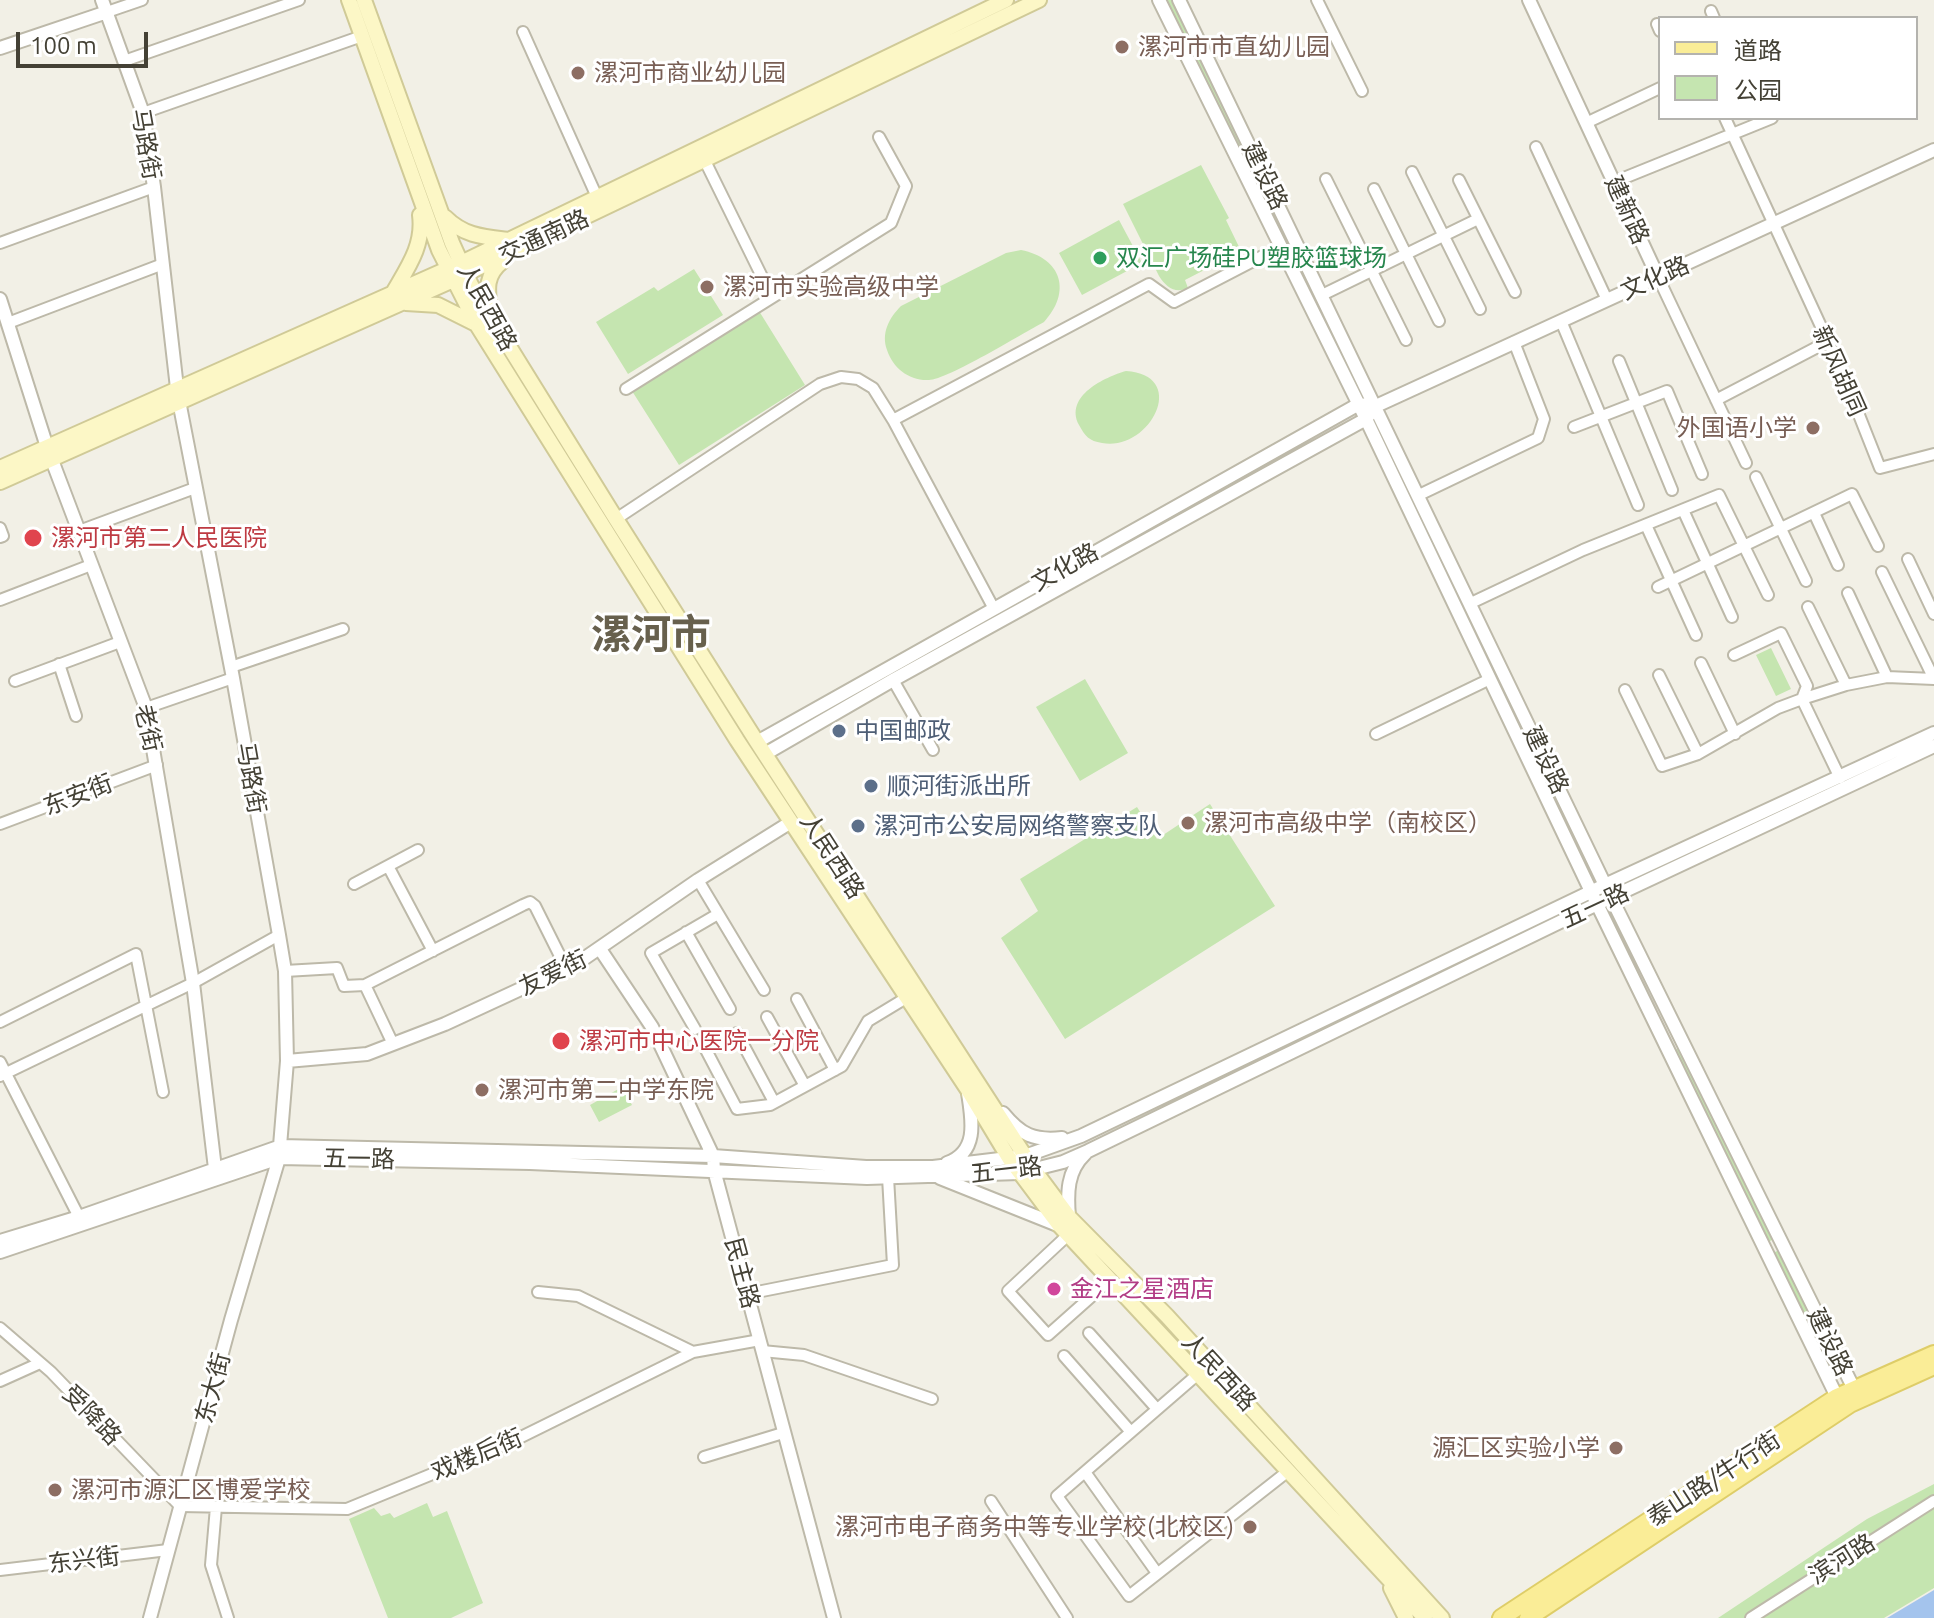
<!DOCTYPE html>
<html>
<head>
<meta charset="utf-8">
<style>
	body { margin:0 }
	#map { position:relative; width:1934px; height:1618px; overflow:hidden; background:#f2f0e6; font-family:Ubuntu,"Noto Sans SC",sans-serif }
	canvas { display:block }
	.legend { position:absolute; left:1658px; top:16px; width:260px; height:104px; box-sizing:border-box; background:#fff; border:2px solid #b4b3ae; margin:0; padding:10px 14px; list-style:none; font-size:24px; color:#444135 }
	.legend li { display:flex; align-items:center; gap:16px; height:40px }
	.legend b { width:40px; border:2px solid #b4b3ae }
	.scale { position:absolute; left:16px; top:32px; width:132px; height:36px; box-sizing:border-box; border:4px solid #444135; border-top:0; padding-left:10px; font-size:24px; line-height:28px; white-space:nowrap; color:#444135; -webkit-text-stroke:6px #fff; paint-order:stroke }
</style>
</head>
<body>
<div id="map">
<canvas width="1934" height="1618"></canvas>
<ul class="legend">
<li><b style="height:10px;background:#faed97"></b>道路</li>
<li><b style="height:22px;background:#c5e5b0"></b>公园</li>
</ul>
<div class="scale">100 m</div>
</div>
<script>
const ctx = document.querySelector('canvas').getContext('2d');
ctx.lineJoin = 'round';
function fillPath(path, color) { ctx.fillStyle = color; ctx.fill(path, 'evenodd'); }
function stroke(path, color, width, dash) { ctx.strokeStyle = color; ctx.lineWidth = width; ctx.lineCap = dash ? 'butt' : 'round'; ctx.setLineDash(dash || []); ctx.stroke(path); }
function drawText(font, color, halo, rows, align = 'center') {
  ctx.font = font + ' Ubuntu,"Noto Sans SC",sans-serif'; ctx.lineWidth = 6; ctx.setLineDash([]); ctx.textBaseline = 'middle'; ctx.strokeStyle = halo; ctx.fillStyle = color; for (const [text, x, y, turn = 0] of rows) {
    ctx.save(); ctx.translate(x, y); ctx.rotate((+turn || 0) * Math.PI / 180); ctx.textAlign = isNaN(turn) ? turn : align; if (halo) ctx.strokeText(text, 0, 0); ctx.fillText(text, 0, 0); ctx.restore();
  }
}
const green = new Path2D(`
	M1165 0H1171L1245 151 1241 153Z
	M1201 165 1229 218 1226 220 1241 251 1185 280 1188 288C1175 294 1166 287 1159 276L1123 204Z
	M1119 220 1142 263 1082 295 1059 253Z
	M1021 250C1062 258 1072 292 1044 322 1023 333 947 380 929 380 909 381 893 368 887 350 881 333 889 318 901 306L1006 253Z
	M694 269 723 315 628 374 596 322 654 287 658 291Z
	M759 311 805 385 679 465 632 391Z
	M1126 371C1190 375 1150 452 1102 443 1089 441 1085 436 1079 425 1064 396 1105 377 1126 371Z
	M1470 609 1591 867 1586 869 1464 612Z
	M1771 648 1791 689 1776 696 1756 655Z
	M1085 679 1128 753 1080 781 1036 707Z
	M1210 804 1275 906 1065 1039 1001 938 1038 911 1020 879 1137 807 1157 839Z
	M1681 1047 1774 1239 1768 1242 1675 1050Z
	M622 1087 632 1105 599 1122 590 1105Z
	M1779 1250 1835 1364 1829 1367 1773 1253Z
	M1934 1484V1588L1884 1618H1718L1867 1519Z
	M427 1503 433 1517 447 1511 483 1603 451 1618H388L349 1519 374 1508 381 1516 390 1513 394 1518Z`);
const water = new Path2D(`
	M1934 1590V1618H1887Z`);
const minor = new Path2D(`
	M1317 0 1362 91
	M1711 11 1714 18
	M107 12 142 0
	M1657 24 1660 31
	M523 32 597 197
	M124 61 299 0
	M143 113 362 36
	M1725 118 1842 372 1880 468 1934 454
	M1586 123 1660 88
	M1536 147 1607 300
	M705 161 772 297
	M1412 172 1480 309
	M1326 179 1406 340
	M1459 180 1515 292
	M1614 182 1772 118
	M1374 189 1439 321
	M0 243 154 187
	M1658 277 1746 463
	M1322 295 1478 219
	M1561 321 1638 505
	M8 323 163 264
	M1619 361 1672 490
	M626 389 891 223 906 186 879 137
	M1716 400 1827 342
	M893 420 1149 284 1174 302 1280 247
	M1574 427 1667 391 1702 474
	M1756 477 1806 581
	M1419 495 1538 438 1544 419 1514 342
	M1683 510 1732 617
	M1814 513 1838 565
	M616 519 820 384 841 377 858 379 873 388 893 420 993 607
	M1646 525 1696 635
	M0 528 3 536 0 537
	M79 531 195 488
	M1908 559 1934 614
	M1882 572 1934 679
	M1658 587 1852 494 1878 546
	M1848 593 1887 677
	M0 600 91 565
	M1471 603 1583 550 1719 495 1768 595
	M1808 607 1846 685
	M1734 655 1781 633 1807 686 1802 699 1840 778
	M1701 663 1735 734
	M59 664 76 716
	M231 667 343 629
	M1659 675 1698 754
	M893 680 933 750
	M15 681 120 642
	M1625 690 1662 766 1698 754 1778 708 1802 699 1846 685 1887 677 1934 679
	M146 708 233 678
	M1376 734 1490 679
	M0 824 157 765
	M388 866 433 951
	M698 880 764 990
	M354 884 418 850
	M686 932 730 1009
	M285 971 337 968 344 986 365 985
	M797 999 835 1070
	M767 1017 805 1086
	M0 1022 136 954 163 1092
	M695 1029 651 953 718 914
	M737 1033 774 1102
	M393 1044 365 985 523 905 530 902 535 906 566 968
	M705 1048 737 1109 770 1105 842 1066 868 1021 906 998
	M0 1062 79 1217
	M0 1076 193 983 279 935
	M1068 1235 1008 1291 1048 1335 1111 1279
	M538 1292 578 1296 693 1352
	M747 1294 893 1265 888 1177
	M0 1328 51 1372 180 1506 347 1509 515 1440 693 1352 760 1340
	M1089 1333 1157 1409
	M762 1351 804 1355 932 1399
	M1064 1356 1131 1432
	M1198 1374 1057 1496 1129 1596 1287 1472
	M0 1381 40 1363
	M704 1457 783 1433
	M1085 1472 1157 1573
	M991 1501 1067 1618
	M216 1507 211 1565 228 1618
	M0 1570 168 1550
	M1751 1618 1934 1501`);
const tertiary = new Path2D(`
	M102 0 143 113 154 187 177 388
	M1159 0 1366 419 1597 904 1837 1397 1850 1404 1854 1389 1605 885 1179 0
	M1529 0 1658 277
	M0 48 107 12
	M0 299 47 447 146 708 193 983 216 1177
	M757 742 1359 404 1365 405
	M765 754 893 680 1366 419 1376 406 1934 150
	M600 949 652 1027 713 1156 714 1170 834 1618
	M287 1061 367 1054 445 1024 579 962 698 880 791 822
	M1003 1113C1021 1135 1034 1141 1062 1138
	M947 1163C979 1152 972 1119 968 1093
	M940 1178 1060 1226
	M1069 1217C1067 1193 1067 1171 1085 1154
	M0 1241 79 1217 281 1146 713 1156 866 1167H933L1025 1156 1081 1136 1605 885 1934 733
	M0 1252 279 1158 530 1163 867 1178 1019 1173 1063 1162 1088 1151 1597 904 1934 746
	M150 1618 231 1320 279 1158 287 1061 285 971 279 935 233 678 179 401`);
const secondary = new Path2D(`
	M349 0 439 250 477 325 737 740 968 1090 1009 1158 1060 1226 1425 1618
	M364 0 452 243 471 285 616 519 757 742 1034 1170 1069 1217 1167 1316 1442 1618
	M445 217C464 236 483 237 509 240
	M393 293C408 267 424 245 420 215
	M406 303 438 305 476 324
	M490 310C487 289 485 275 503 261
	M0 468 461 263 1006 0
	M0 482 453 280 1039 0
	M1391 1588 1406 1618`);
const primary = new Path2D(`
	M1501 1618 1837 1397 1934 1354
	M1528 1618 1850 1404 1934 1366`);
const markers = [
	[1122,47,8,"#8d6e63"],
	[578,73,8,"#8d6e63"],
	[1100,258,8,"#2e9e5b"],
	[707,287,8,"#8d6e63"],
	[1813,428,8,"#8d6e63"],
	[33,538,10,"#e0444e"],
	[839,731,8,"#5c6f8a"],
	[871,786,8,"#5c6f8a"],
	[1188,823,8,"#8d6e63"],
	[858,826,8,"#5c6f8a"],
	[561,1041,10,"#e0444e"],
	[482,1090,8,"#8d6e63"],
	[1054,1289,8,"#d1479c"],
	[1616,1448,8,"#8d6e63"],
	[55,1490,8,"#8d6e63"],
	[1250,1527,8,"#8d6e63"]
];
const educationNames = [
	["漯河市市直幼儿园",1138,47],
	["漯河市商业幼儿园",594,73],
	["漯河市实验高级中学",723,287],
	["外国语小学",1797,428,"right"],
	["漯河市高级中学（南校区）",1204,823],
	["漯河市第二中学东院",498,1090],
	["源汇区实验小学",1600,1448,"right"],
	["漯河市源汇区博爱学校",71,1490],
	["漯河市电子商务中等专业学校(北校区)",1234,1527,"right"]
];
const streetNames = [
	["马路街",146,144,80],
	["建设路",1265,176,64],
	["建新路",1627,210,65],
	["交通南路",544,237,-25],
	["文化路",1655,278,-24],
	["人民西路",487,307,61],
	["新风胡同",1839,371,66],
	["文化路",1065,567,-29],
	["老街",148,728,77],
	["建设路",1546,760,64],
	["马路街",251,778,80],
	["东安街",78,795,-21],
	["人民西路",832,856,57],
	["五一路",1595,906,-25],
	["友爱街",553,973,-26],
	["五一路",359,1159,1],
	["五一路",1006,1170,-7],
	["民主路",742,1273,75],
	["建设路",1830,1342,64],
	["人民西路",1219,1372,47],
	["东大街",213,1388,-75],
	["受降路",92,1415,46],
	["戏楼后街",477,1455,-23],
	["泰山路/牛行街",1714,1479,-33],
	["滨河路",1842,1559,-32],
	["东兴街",84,1560,-7]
];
const leisureNames = [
	["双汇广场硅PU塑胶篮球场",1116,258]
];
const healthNames = [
	["漯河市第二人民医院",51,538],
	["漯河市中心医院一分院",579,1041]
];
const serviceNames = [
	["中国邮政",855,731],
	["顺河街派出所",887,786],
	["漯河市公安局网络警察支队",874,826]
];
const hotelNames = [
	["金江之星酒店",1070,1289]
];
const townNames = [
	["漯河市",651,635]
];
fillPath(green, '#c5e5b0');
fillPath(water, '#a4c4ed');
stroke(minor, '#bdb9a9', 14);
stroke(tertiary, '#bdb9a9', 16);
stroke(secondary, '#d0ca97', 18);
stroke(primary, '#decd68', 20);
stroke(minor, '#fff', 10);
stroke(tertiary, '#fff', 12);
stroke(secondary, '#fcf7c6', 14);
stroke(primary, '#faed97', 16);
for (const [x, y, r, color] of markers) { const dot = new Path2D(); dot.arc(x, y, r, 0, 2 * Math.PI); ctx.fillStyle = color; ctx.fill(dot); stroke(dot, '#fff', 3); }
drawText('24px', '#785e54', '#fff', educationNames, 'left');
drawText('24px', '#444135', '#fff', streetNames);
drawText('24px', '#27864d', '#fff', leisureNames, 'left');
drawText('24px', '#be3a42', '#fff', healthNames, 'left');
drawText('24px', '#4e5e75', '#fff', serviceNames, 'left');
drawText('24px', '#b23c85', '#fff', hotelNames, 'left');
drawText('bold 40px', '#67604d', '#fff', townNames);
</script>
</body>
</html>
